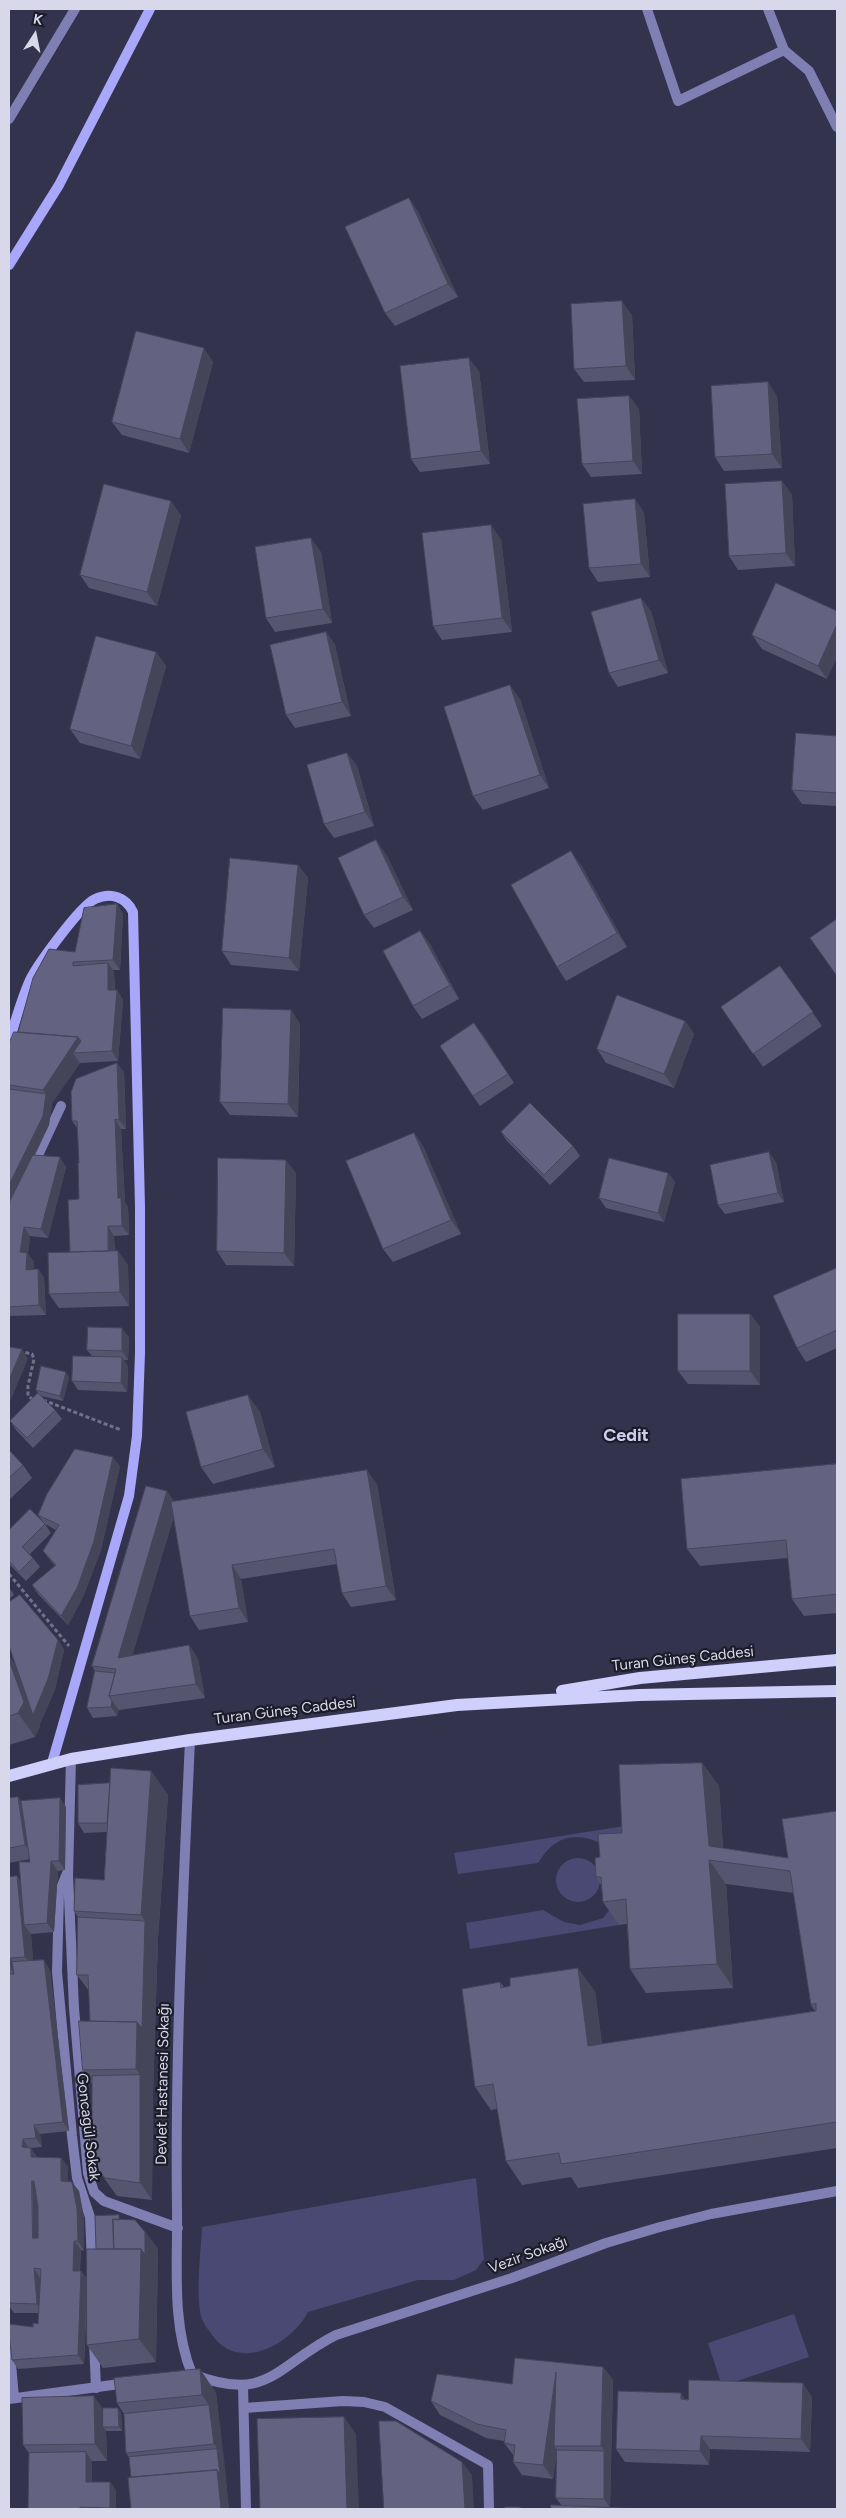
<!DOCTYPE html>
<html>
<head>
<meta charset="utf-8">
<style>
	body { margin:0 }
	#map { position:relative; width:846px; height:2518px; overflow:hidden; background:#33334e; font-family:Figtree,sans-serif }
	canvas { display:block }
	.frame { position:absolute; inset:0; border:10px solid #d8d8ea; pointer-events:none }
	.north { position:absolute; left:10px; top:10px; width:50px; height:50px; -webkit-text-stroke:4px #1c1c29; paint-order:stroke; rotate:11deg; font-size:14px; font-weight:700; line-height:20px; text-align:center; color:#d8d8ea }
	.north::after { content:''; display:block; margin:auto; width:18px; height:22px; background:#d8d8ea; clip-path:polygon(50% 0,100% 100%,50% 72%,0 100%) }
</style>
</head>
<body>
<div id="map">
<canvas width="846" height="2518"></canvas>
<div class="frame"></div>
<div class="north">K</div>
</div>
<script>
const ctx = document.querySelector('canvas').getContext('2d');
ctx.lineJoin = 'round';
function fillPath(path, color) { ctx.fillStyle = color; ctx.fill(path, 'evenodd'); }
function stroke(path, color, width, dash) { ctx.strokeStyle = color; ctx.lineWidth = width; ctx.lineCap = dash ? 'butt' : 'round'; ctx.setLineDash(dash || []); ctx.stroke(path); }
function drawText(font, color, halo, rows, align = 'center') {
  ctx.font = font + ' Figtree,sans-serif'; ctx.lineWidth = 4.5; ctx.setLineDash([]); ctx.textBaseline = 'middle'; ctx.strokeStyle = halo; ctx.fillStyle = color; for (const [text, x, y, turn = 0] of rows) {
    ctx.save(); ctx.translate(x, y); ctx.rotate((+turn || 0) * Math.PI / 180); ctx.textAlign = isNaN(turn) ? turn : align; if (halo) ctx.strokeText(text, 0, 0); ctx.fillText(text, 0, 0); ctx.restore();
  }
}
const green = new Path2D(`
	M637 1824 606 1846C577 1830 555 1835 538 1863L458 1874 454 1853Z
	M556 1880a22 22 0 1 1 44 0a22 22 0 1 1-44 0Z
	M617 1901 619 1925 470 1949 466 1923 543 1910 564 1922 580 1925 603 1918Z
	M476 2178 484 2259 476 2270 454 2280H418L308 2312C290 2346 236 2374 210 2332 207 2328 203 2323 202 2319 195 2298 201 2250 202 2227Z
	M794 2314 809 2357 722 2386 708 2343Z`);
const path = new Path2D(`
	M19 1351 32 1354 34 1359 28 1386V1396L34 1400
	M43 1400 121 1430
	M9 1574 69 1646`);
const lane = new Path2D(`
	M33 1166 61 1106
	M68 1871 59 1893 57 1972 72 2136 77 2178 90 2217 92 2263
	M94 2342 96 2388`);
const street = new Path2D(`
	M647 9 678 101 784 50
	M768 9 784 50 809 71 837 127
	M9 119 75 9
	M190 1740C183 1896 175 2053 177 2209 178 2263 171 2323 192 2374 269 2404 276 2365 336 2335L512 2278 606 2243 660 2227 711 2214 837 2191
	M71 1759 68 1875 74 2008 88 2173 94 2192 104 2201 178 2228
	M9 2341 14 2398
	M243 2386 246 2509
	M9 2399 127 2383
	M244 2408 343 2401 364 2402 385 2407 488 2465 489 2509`);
const secondary = new Path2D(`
	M9 265 59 185 150 9
	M9 1042C15 1022 21 1000 30 980 38 964 80 906 95 899 111 892 126 897 133 912L140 1207V1353L137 1436 129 1496 52 1763`);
const primary = new Path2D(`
	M562 1691 640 1678 837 1660
	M9 1776 71 1759 190 1740 457 1705 639 1695 837 1691`);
const wall = new Path2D(`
	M409 198 418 212 458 297 395 326 385 313Z
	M632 315 635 380 584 382 574 369Z
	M213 362 189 453 122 435 112 422Z
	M479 371 490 464 420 472 411 459Z
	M629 396 639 409 642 474 591 477 582 464Z
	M777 396 782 468 724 471 715 457Z
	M782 481 792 495 795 566 738 570 729 556Z
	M635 499 644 513 650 577 598 582 589 568Z
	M181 515 157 606 89 588 80 575Z
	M501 539 512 632 442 640 433 626Z
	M321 552 332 623 275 632 266 618Z
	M776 583 827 679 762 649 752 635Z
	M641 598 651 611 668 673 618 687 609 673Z
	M326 632 335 645 351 716 295 728 286 715Z
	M156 652 166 666 140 759 80 743 70 729Z
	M520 699 549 788 483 810 473 796Z
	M837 736V806L802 804 792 790Z
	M347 753 357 766 374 826 334 838 324 824Z
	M386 854 413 910 374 928 364 915Z
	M298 865 308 878 299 971 231 965 222 951Z
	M581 865 627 947 566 981 557 967Z
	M117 904 123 914 120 970H112L114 972 115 990H117L123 1000 118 1061 80 1063 52 1103 49 1125 35 1155 66 1167 48 1238 30 1236 28 1254 34 1262 33 1269H38L44 1278 46 1315 9 1316V1044L75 952Z
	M420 931 430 944 459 999 422 1019 413 1006Z
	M780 966 822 1026 763 1067 721 1007Z
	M291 1010 300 1024 298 1117 230 1115 220 1102Z
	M685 1021 694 1034 674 1088 606 1063 597 1049Z
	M481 1032 514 1083 480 1106 473 1096Z
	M124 1072 126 1129H121L125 1203 128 1207 129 1235 114 1236 115 1251 128 1265 129 1306 59 1308 49 1294 70 1252 79 1199V1163L78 1129 72 1121Z
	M501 1132 573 1146 580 1156 550 1185 507 1141Z
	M414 1133 423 1146 461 1234 393 1262 383 1249Z
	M776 1162 784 1202 725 1214 718 1205Z
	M296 1173 294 1266 226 1265 217 1251Z
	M668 1173 675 1182 664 1222 606 1208 599 1198Z
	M837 1268V1348L806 1362 797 1348Z
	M750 1314 760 1327V1385L688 1384 678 1371Z
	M129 1337 128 1360H124L128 1367 127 1392 78 1390 72 1381 92 1356 87 1350Z
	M69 1377 63 1401 41 1396 55 1410 62 1419 33 1448 16 1430 10 1421 38 1393 36 1390Z
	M260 1412 275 1467 213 1484 201 1467Z
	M9 1450 23 1465 32 1478 9 1500Z
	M837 1464V1613L804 1616 792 1599 788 1558 700 1566 687 1549Z
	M120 1466 101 1550 83 1597 68 1625 38 1594 32 1585 55 1566 43 1551 56 1530 45 1524 51 1533 30 1554 33 1558 40 1567 26 1581 9 1564V1530L43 1522 38 1515Z
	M377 1484 396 1600 351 1607 342 1593 337 1564 241 1579 248 1622 199 1630 190 1616 174 1516 132 1655 189 1645 198 1659 205 1698 119 1710 117 1716 93 1718 87 1708 95 1671 92 1666 174 1501Z
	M9 1587 14 1595 9 1599Z
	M58 1640 64 1650 55 1689 40 1724V1726L35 1737 9 1745V1656L16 1666Z
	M702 1763 719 1786 723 1848 788 1858 837 1811V2148L578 2188 571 2177 522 2185 506 2161 497 2109 491 2110 475 2087 500 1982 504 1987 595 1991 602 2044 815 2011 811 2005 794 1893 726 1884 733 1988 646 1993 630 1969 627 1924 619 1925 603 1902 601 1885 596 1877 600 1857 622 1833Z
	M151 1771 168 1795 158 1938 153 2093 152 2200 117 2196 93 2163 92 2084 83 2070 90 2021 89 1991 77 1975 78 1917 74 1911 104 1880 107 1832 84 1833 78 1823 110 1783Z
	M18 1797 21 1801 60 1798 66 1807 65 1870 58 1871 54 1932 31 1934 33 1961 50 1970 69 2131 40 2134 42 2147 30 2148 37 2157 61 2158 68 2167V2182L79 2191 84 2218V2251L81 2250 80 2271H81L87 2279 96 2249 122 2220 145 2232 158 2249 156 2362 103 2368 87 2345V2301L84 2364 18 2369 12 2360 33 2327 38 2324 39 2313H14L9 2306V1877L17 1876 21 1882 30 1862V1859L9 1863V1798Z
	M603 2367 613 2380 610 2508 562 2506 556 2498 557 2450 553 2479 522 2475 513 2462 514 2456 504 2443V2441L486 2438 440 2415 431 2401Z
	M200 2369 216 2393 229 2509H131V2477L129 2457 126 2453 124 2414 117 2403Z
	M812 2397 810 2452 710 2449 709 2465 625 2462 616 2449 686 2399Z
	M103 2408 121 2413 122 2431H106L107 2461H92V2482H110L116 2491V2509H28L29 2453 23 2445Z`);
const shadedWall = new Path2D(`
	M409 198 418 212 458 297 448 284Z
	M622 301 632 315 635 380 626 366Z
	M204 348 213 362 189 453 180 439Z
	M469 358 479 371 490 464 481 451Z
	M768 382 777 396 782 468 772 454Z
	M629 396 639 409 642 474 633 461Z
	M782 481 792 495 795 566 786 553Z
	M635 499 644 513 650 577 641 564Z
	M171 501 181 515 157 606 147 592Z
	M491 525 501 539 512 632 502 618Z
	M311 538 321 552 332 623 323 609Z
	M641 598 651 611 668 673 659 660Z
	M837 624V658L827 679 818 666Z
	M326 632 335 645 351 716 342 702Z
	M156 652 166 666 140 759 131 746Z
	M510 685 520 699 549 788 540 775Z
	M347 753 357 766 374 826 365 812Z
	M376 840 386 854 413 910 403 897Z
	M571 851 581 865 627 947 617 933Z
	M298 865 308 878 299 971 289 958Z
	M117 904 123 914 120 970 113 960Z
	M420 931 430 944 459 999 450 985Z
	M108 963 114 972 115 999 108 990Z
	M117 990 123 1000 118 1061 112 1051Z
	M291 1010 300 1024 298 1117 288 1104Z
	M685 1021 694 1034 674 1088 664 1074Z
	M78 1037 88 1051 73 1053 80 1063 52 1103 43 1090Z
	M117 1063 124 1072 126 1129 119 1120Z
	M46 1094 52 1103 49 1125 9 1208V1185Z
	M115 1119 121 1129 125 1203 128 1207 129 1235 122 1226 118 1198Z
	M414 1133 423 1146 461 1234 451 1220Z
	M769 1152 776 1162 784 1202 778 1193Z
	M60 1157 66 1167 48 1238 41 1229Z
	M286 1160 296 1173 294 1266 284 1253Z
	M668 1173 675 1182 664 1222 658 1213Z
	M108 1226 114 1236 115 1265 109 1256Z
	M24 1227 30 1236 28 1254 34 1262 32 1279 26 1270 20 1252Z
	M118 1251 128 1265 129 1306 120 1292Z
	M38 1269 44 1278 46 1315 39 1305Z
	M750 1314 760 1327V1385L750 1371Z
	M122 1328 129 1337 128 1360 122 1351Z
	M22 1349 28 1359 9 1404V1380Z
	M122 1357 128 1367 127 1392 121 1383Z
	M66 1372 69 1377 63 1401 60 1396Z
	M248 1395 260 1412 275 1467 263 1449Z
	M113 1457 120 1466 101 1550 83 1597 68 1625 61 1616Z
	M367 1470 377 1484 396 1600 386 1586Z
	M167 1491 177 1505 128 1671 118 1658Z
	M232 1565 241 1579 248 1622 239 1608Z
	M58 1640 64 1650 55 1689 40 1724V1726L35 1737 18 1713 9 1660V1656L22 1675Z
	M189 1645 198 1659 205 1698 196 1684Z
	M112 1701 119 1710 117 1716 111 1707Z
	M702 1763 719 1786 724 1862 709 1846Z
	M151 1771 168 1795 158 1938 153 2093 136 2069 137 2022 145 1921 141 1915Z
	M18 1797 28 1810 35 1858 25 1845Z
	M60 1798 66 1807 65 1870 59 1861Z
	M709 1860 726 1884 733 1988 717 1964Z
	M51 1861 58 1871 54 1932 47 1923Z
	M17 1876 26 1890 24 1925 31 1934 34 1970 25 1957Z
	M10 1958 19 1972 20 1983 11 1969Z
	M44 1960 50 1970 69 2131 63 2122Z
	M578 1968 595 1991 605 2069 588 2046Z
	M140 2075 153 2093 152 2200 140 2183Z
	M34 2125 40 2134 42 2147 36 2138Z
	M23 2139 29 2148 22 2147Z
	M31 2148 37 2157H31Z
	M61 2158 68 2167V2191L61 2181Z
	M32 2181 38 2190 39 2247 33 2238Z
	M72 2182 79 2191 84 2218V2251L78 2241Z
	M145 2232 158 2249 156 2362 139 2339 141 2249Z
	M74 2241 81 2250 79 2280 73 2271Z
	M34 2268 40 2278 43 2313 37 2304Z
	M81 2271 87 2280 84 2364 78 2355Z
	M603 2367 613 2380 611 2460 601 2446Z
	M200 2369 216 2393 224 2458 214 2444 209 2405 202 2395Z
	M556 2372 554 2446 557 2450 553 2479 543 2465Z
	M803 2383 812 2397 810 2452 801 2439Z
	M681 2393 691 2407 681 2399Z
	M94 2396 106 2413 103 2427 106 2431 107 2461 95 2444Z
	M118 2408 121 2413 122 2431 119 2427Z
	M344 2417 356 2434 359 2509H347Z
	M701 2436 710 2449 709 2465 700 2451Z
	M217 2449 224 2458 229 2509H221L217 2470Z
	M604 2451 611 2460 610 2508 604 2499Z
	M86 2452 92 2461V2491L86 2482Z
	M462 2462 472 2475 474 2509H465Z
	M110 2482 116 2491V2509H111L110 2508Z`);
const building = new Path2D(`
	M409 198 448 284 385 313 345 227Z
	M622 301 626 366 574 369 571 304Z
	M136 331 204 348 180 439 112 422Z
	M469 358 481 451 411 459 400 366Z
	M768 382 772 454 715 457 711 386Z
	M629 396 633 461 582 464 577 399Z
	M782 481 786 553 729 556 725 484Z
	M104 484 171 501 147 592 80 575Z
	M635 499 641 564 589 568 583 504Z
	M491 525 502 618 433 626 422 533Z
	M311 538 323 609 266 618 255 547Z
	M776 583 837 611V624L818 666 752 635Z
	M641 598 659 660 609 673 591 612Z
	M326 632 342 702 286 715 270 645Z
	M96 636 156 652 131 746 70 729Z
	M510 685 540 775 473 796 444 707Z
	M796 733 837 736V793L792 790Z
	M347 753 365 812 324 824 307 765Z
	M376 840 403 897 364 915 338 858Z
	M571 851 617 933 557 967 511 885Z
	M230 858 298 865 289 958 222 951Z
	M117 904 113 960 73 962V966L108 963V990H117L112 1051 73 1053 81 1041 78 1037 18 1032 33 978 49 949 75 952 84 908Z
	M837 919V976L810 938Z
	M420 931 450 985 413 1006 383 951Z
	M780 966 813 1012 753 1054 721 1007Z
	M617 995 685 1021 664 1074 597 1049Z
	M223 1008 291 1010 288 1104 220 1102Z
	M474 1023 508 1074 473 1096 440 1046Z
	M14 1032 78 1037 43 1090 9 1085V1044Z
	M117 1063 119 1120 115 1119 118 1198H121L122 1226H108V1251L70 1252 68 1200 79 1199 78 1163H79L77 1121H72L71 1092 76 1079Z
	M9 1089 46 1094 43 1116 9 1185Z
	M530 1103 573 1146 544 1175 501 1132Z
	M414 1133 451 1220 383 1249 346 1161Z
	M769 1152 778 1193 718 1205 710 1165Z
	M33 1155 60 1157 41 1229 24 1227 20 1252 27 1253 26 1270 38 1269 39 1305 9 1307V1208L10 1201Z
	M218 1158 286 1160 284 1253 217 1251Z
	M609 1158 668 1173 658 1213 599 1198Z
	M118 1251 120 1292 49 1294 48 1253Z
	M837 1268V1330L797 1348 773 1296Z
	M678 1314H750V1371H678Z
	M88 1327 122 1328V1351L87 1350Z
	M9 1347 22 1349 9 1380Z
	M73 1356 122 1357 121 1383 72 1381Z
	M41 1366 66 1372 60 1396 36 1390Z
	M38 1393 55 1410 27 1438 10 1421Z
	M248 1395 263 1449 201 1467 186 1412Z
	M75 1449 113 1457 94 1541 77 1588 61 1616 32 1585 56 1565 43 1551 59 1525 38 1515 47 1494Z
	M9 1450 23 1465 9 1478Z
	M837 1464V1594L792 1599 786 1540 687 1549 681 1479Z
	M367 1470 386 1586 342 1593 334 1549 232 1565 239 1608 190 1616 171 1502Z
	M146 1486 167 1491 118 1658 189 1645 196 1684 109 1696 116 1669 92 1666Z
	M30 1509 45 1524 22 1547 33 1558 19 1572 9 1561V1530Z
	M20 1595 58 1640 48 1679 33 1715 9 1646V1602Z
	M9 1660 24 1702 18 1713 9 1716Z
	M95 1671 115 1673 109 1696 112 1701 111 1707 87 1708Z
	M702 1763 709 1846 788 1858 782 1819 837 1811V2122L561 2164 559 2153 506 2161 493 2084 475 2087 462 1989 500 1982 501 1988 510 1986V1978L578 1968 588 2046 816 2011V2003L811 2005 790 1871 709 1860 717 1964 630 1969 626 1899 603 1902 601 1877H596L595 1858 600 1857 598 1834 622 1833 619 1765Z
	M111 1768 151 1771 141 1915 74 1911 75 1878 104 1880Z
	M110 1783 107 1823H78V1785Z
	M18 1797 25 1845 9 1848V1798Z
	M60 1798 59 1861H51L47 1923 24 1925 19 1862H30L21 1801Z
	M17 1876 25 1957 10 1958 11 1969 9 1970V1877Z
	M78 1917 145 1921 142 2028 137 2022 90 2021 88 1975H77Z
	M44 1960 63 2122 34 2125 36 2138 23 2139 22 2147 31 2148V2157L61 2158V2181L72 2182 77 2209 78 2241H74L73 2271H81L78 2355 12 2360 9 2334V2324L33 2327V2323L38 2324 41 2269 34 2268 37 2304 9 2303V1974H14L12 1962ZM32 2181H34L38 2207V2238H33Z
	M79 2021 137 2022 136 2069 83 2070Z
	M140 2075V2183L105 2178 93 2163 89 2122H92V2076Z
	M119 2215V2220L113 2219 114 2249H96L95 2216Z
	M113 2219 135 2220 145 2232V2255L141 2249H114Z
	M87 2249H141L139 2339 87 2345Z
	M515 2358 603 2367 601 2446H554L556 2372 543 2465 513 2462 515 2445 504 2443 506 2430 477 2424 431 2401 437 2374 512 2384Z
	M200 2369 202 2395 117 2403 114 2378Z
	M689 2380 803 2383 801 2439 701 2436 700 2451 616 2449 618 2391 681 2393V2399L688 2400Z
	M94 2396 95 2444 23 2445 22 2398Z
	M209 2405 214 2444 126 2453 124 2414Z
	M103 2408H118L119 2427H103Z
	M344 2417 347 2509H260L257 2419Z
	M379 2421H396L462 2462 465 2509H384Z
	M217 2449 220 2474 217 2470 131 2477 129 2457Z
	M557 2450 604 2451V2499L556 2498Z
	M86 2452V2482H110V2508L80 2507V2509H28L29 2453Z
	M217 2470 221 2509H131L128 2478Z
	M551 2505 644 2509H551Z
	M505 2507H519L523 2509H505Z`);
const streetNames = [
	["Turan Güneş Caddesi",683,1659,-6],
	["Turan Güneş Caddesi",285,1711,-7],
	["Devlet Hastanesi Sokağı",163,2084,-89],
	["Goncagül Sokak",88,2127,83],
	["Vezir Sokağı",528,2255,-20]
];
const quarterNames = [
	["Cedit",626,1436]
];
fillPath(green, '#4a4974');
stroke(path, '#717189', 3, [4, 2.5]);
stroke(lane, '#7f7fb3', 10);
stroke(street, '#7f7fb3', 10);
stroke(secondary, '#a9a7fa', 10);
stroke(primary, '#cecffa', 12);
fillPath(wall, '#55556f');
fillPath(shadedWall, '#45455a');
fillPath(building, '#636381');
stroke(building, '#45455a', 1);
drawText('15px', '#d8d8ea', '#1c1c29', streetNames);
drawText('bold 18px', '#cecef1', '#1c1c29', quarterNames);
</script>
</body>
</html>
